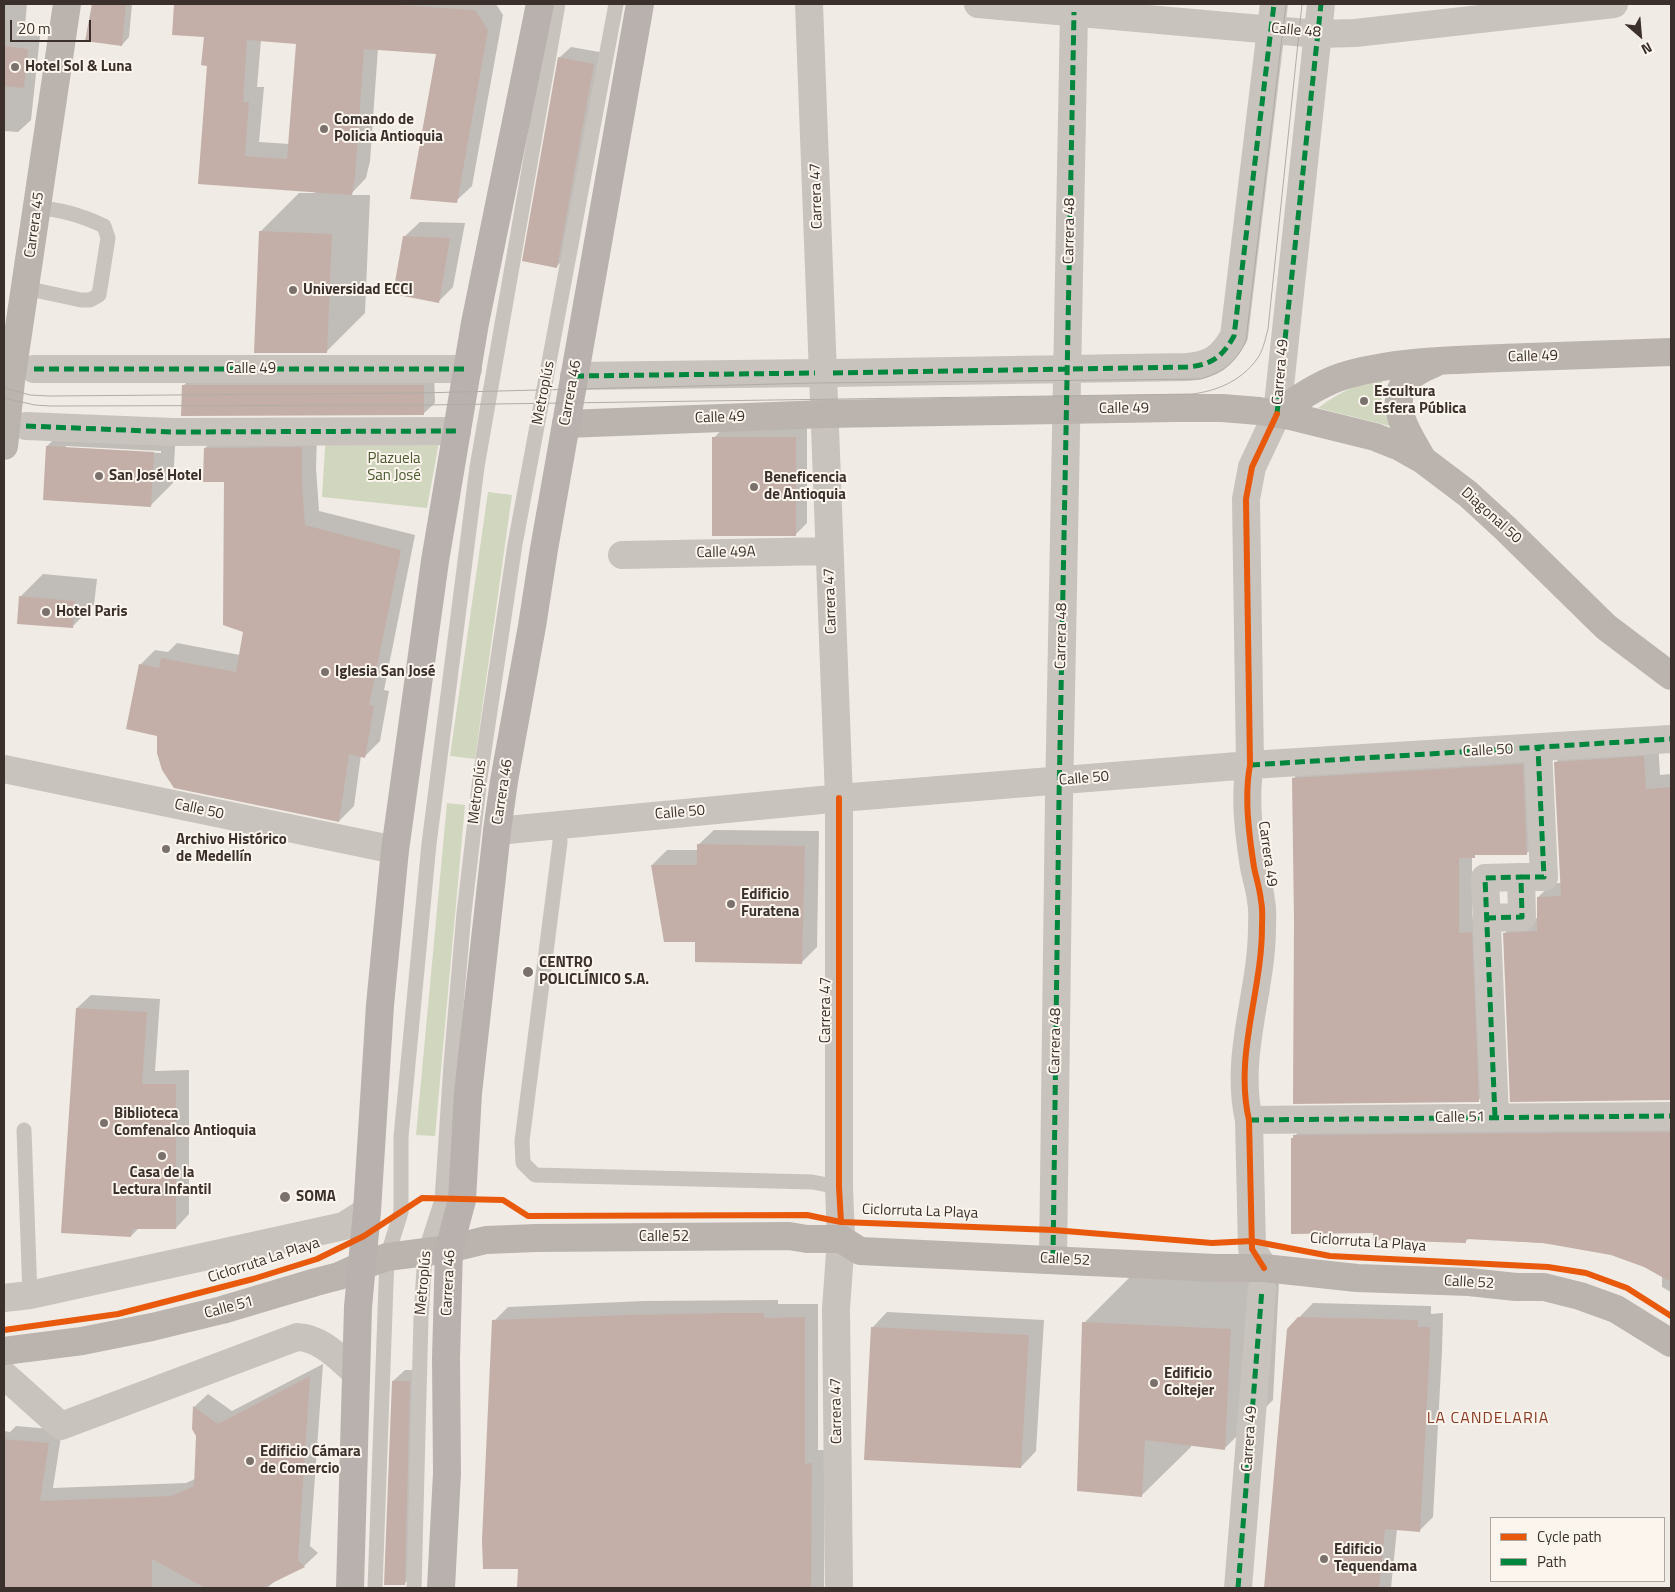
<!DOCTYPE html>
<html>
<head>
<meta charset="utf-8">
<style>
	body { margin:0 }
	#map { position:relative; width:1675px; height:1592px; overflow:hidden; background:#f0ebe5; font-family:"Titillium Web",sans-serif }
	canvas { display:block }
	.frame { position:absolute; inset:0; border:5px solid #3b302b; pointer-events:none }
	.legend { position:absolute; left:1490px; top:1517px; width:175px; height:65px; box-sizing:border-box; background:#fbf5ee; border:1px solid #aea6a0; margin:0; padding:6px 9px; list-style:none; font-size:15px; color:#3b302b }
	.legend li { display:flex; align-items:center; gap:10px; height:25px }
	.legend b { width:25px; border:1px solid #aea6a0 }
	.north { position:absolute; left:1615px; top:10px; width:50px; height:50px; -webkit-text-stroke:4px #fbf5ee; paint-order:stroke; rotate:153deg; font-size:14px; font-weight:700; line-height:20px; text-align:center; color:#3b302b }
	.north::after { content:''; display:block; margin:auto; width:18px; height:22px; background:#3b302b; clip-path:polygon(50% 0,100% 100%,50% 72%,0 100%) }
	.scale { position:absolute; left:10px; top:20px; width:81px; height:22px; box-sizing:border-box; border:2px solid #3b302b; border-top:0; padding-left:6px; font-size:15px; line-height:18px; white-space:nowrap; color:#3b302b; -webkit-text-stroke:4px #fbf5ee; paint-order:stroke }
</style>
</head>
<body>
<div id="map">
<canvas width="1675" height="1592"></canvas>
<div class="frame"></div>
<ul class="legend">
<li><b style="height:6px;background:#e8590c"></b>Cycle path</li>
<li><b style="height:6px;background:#00873e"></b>Path</li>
</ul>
<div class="north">N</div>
<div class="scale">20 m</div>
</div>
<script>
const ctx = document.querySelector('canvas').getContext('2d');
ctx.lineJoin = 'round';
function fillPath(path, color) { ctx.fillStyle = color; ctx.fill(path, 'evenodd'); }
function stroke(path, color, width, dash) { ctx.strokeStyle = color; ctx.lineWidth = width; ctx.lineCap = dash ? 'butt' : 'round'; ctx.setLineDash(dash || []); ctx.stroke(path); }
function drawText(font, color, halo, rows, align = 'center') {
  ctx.font = font + ' "Titillium Web",sans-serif'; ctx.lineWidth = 4; ctx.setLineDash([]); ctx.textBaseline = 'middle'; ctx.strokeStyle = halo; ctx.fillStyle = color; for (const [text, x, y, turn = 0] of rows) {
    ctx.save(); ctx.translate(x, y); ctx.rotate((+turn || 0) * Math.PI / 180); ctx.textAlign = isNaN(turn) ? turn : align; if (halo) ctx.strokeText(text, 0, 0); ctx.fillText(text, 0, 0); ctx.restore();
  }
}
const green = new Path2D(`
	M1383 378C1380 398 1381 407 1390 426L1318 408C1342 391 1354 385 1383 378Z
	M441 431 427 508 322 497 326 432Z
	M488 492 512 495 475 759 450 756Z
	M447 803 465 805 435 1136 416 1135Z`);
const shadow = new Path2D(`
	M4 4H27L24 35 40 36 31 120 18 132 4 131Z
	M94 4H132L129 37 122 45 86 40Z
	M176 4H496L503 15 472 186 456 201 437 53 378 48 370 161 366 178 350 195H370L365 313 326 352 260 232 299 193H315V191L199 183 209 64 205 36 173 34ZM261 40 298 42 290 144 259 142 264 87H257Z
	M571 47 605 53 568 255 557 266 559 58Z
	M420 222 465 223 453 287 438 302 404 237Z
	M195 374H434L435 403 423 414 184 385Z
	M70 424 176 430 173 483 151 505 47 446ZM66 446 161 451V453L66 448Z
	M725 426H807V523L795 535 714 438Z
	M220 433H317L316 468 319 511 415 535 384 690 389 691 380 741 365 756 361 755 354 806 339 821 159 735 140 665 155 650 168 652 177 643 240 655 244 631 226 481 205 448Z
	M43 574 97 579 94 605 72 627 21 596Z
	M1658 742 1660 775 1671 774V1099L1511 1101 1504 934 1519 919 1538 918V897L1553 883H1561L1556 762 1570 748Z
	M1536 751 1540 840 1527 853 1477 854 1472 856V920H1484L1491 1088 1478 1101 1294 832 1293 779 1306 765Z
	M714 830 819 831 817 947 802 962 652 865 667 850H698V845Z
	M91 995 160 999 155 1071 189 1070V1214L176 1228H139L131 1236 77 1008Z
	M1671 1118V1292L1662 1287V1275L1629 1259 1612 1254 1556 1244 1469 1238 1465 1242 1292 1139 1309 1121Z
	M1133 1274 1279 1281 1273 1400 1224 1449 1191 1445V1447L1142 1495 1084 1323Z
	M778 1300V1304H818V1450H825L824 1588H519V1568L494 1321 508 1307 644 1301Z
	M1313 1303 1431 1306V1314L1443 1313 1442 1351 1433 1517 1419 1531 1397 1529 1391 1588H1266L1288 1329Z
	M887 1312 1044 1320 1036 1451 1021 1467 872 1328Z
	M323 1364 310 1546 318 1553 304 1566 275 1581 267 1588H4V1431L10 1432 16 1426 62 1430 53 1488 186 1483 195 1479 198 1435 194 1428V1407L208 1394 232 1411Z
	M405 1370H421L416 1572 404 1584 393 1381Z`);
const building = new Path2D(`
	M92 4H126L122 46 85 41Z
	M174 4H385L475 10 488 30 457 203 410 199 436 54 364 49 355 177 352 195 198 184 207 66 201 65 204 37 172 35ZM247 40 296 44 287 159 245 156 249 102H243Z
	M4 46 28 49 24 88 4 86Z
	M558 57 594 64 557 268 522 261Z
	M259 231 332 234 327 353H254Z
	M403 236 450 238 439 303 393 294Z
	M182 385H424V415L181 416Z
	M712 437H796V536H712Z
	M46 446 154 452 151 507 43 500Z
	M302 447V483L305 525 401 550 369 705 374 706 365 758 349 754 339 822 174 788 162 770 157 753V736L126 729 139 664 159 668 161 658 236 672 243 632 223 625 224 482H203L204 448Z
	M19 596 75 601 73 628 17 624Z
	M1644 756 1646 789 1671 787V1100L1510 1102 1503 933 1537 931V897L1561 896 1554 762Z
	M1523 764 1527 855H1475V858H1459V933L1472 932 1479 1102 1293 1104 1294 921 1292 778Z
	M697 844 805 846 802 964 695 962V942H664L651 865H697Z
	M76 1008 147 1012 142 1084H176V1229H132L131 1237 61 1233Z
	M1671 1132V1282L1644 1267 1611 1255 1543 1243 1466 1239V1243L1373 1240V1233L1291 1234V1138H1293V1135Z
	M723 1313H764V1318L805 1317V1464L812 1463 811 1588H517L518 1569H483L482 1540 492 1320 629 1315Z
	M1298 1317 1418 1320V1327H1430L1429 1365 1420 1532 1385 1529 1379 1588H1264L1287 1329Z
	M1082 1322 1231 1329 1225 1450 1145 1440 1142 1497 1077 1491Z
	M871 1327 1029 1335 1021 1468 864 1460Z
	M310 1376 298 1560 305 1567 262 1588H205L152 1559V1587L4 1588V1439L49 1443 40 1501 172 1496 194 1486 196 1436 192 1429 193 1406 218 1424Z
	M392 1381H410L405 1585H384Z`);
const lane = new Path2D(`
	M25 288 81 300H90L99 295 108 238 104 226C83 216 61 209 37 208
	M559 825 560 842 522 1141 523 1163 535 1175 812 1182 839 1187
	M24 1130 30 1295
	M375 1588 387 1257 401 1212V1137L429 844 477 467 558 4
	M414 1588 421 1318 425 1252 442 1200 451 1064 464 913 480 778 515 544 616 4`);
const street = new Path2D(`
	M809 4 839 798V1187L841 1239 836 1309 839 1588
	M978 4 1318 34 1355 33 1614 4
	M34 369H468
	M833 373 1187 367C1212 365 1222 357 1234 336L1274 4
	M574 376 815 373
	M26 426 173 432 457 431
	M622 555 829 551
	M4 769 395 850
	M497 831 852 797 1250 765 1671 739
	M1486 918 1522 917 1521 877H1544L1538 748
	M1495 1117 1485 878 1521 877
	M1249 1120 1671 1116
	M1053 1260 1059 798 1074 12
	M1264 1268 1252 1249 1249 1120C1234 1055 1262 992 1262 927 1262 919 1263 909 1261 901 1260 889 1256 878 1254 867 1249 835 1244 797 1250 765L1246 499 1252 467 1277 414 1321 4
	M4 1298 30 1295 344 1226 367 1211
	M4 1375 61 1426 297 1337C321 1338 338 1357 355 1372
	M1238 1588 1262 1289`);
const secondary = new Path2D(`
	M1277 414C1299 397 1323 381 1350 374 1399 361 1451 360 1501 358 1558 356 1614 354 1671 352
	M566 424 825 414 1176 408H1222L1259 411 1290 416 1375 437 1400 447 1423 460 1468 494 1505 528 1606 627 1671 676
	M4 446 11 381 67 4
	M1423 460C1410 436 1385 404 1408 379 1415 371 1426 367 1435 363
	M4 1351 82 1341 152 1327 222 1310 316 1282 339 1276 361 1266 387 1257 449 1249 486 1240 536 1238 789 1236 807 1239H841L860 1251 1215 1268H1264L1357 1278 1469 1282 1516 1287H1544L1580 1296 1616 1309 1671 1343`);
const primary = new Path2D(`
	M350 1588 358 1307 367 1211 380 1005 395 850 435 561 475 323 540 4
	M441 1588 447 1473 446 1359 449 1249 462 1200 468 1093 497 831 504 781 532 626 544 549 640 4`);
const tram = new Path2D(`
	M4 388 30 395 49 396 420 393 815 383 1201 379C1223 372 1237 362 1246 340L1286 4
	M4 398 35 405 51 406 424 405 1192 394C1217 391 1241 381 1257 359 1263 351 1265 340 1268 329L1302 4`);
const quiet = new Path2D(`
	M34 369H468
	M833 373 1187 367C1212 365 1222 357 1234 336L1274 4
	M574 376 815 373
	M1277 414 1321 4
	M26 426 173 432 457 431
	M1250 765 1671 739
	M1486 918 1522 917 1521 877H1544L1538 748
	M1495 1117 1485 878 1521 877
	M1249 1120 1671 1116
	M1053 1260 1059 798 1074 12
	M1238 1588 1262 1289`);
const cycleway = new Path2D(`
	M839 798V1187L841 1222
	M1264 1268 1252 1249 1249 1120C1234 1055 1262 992 1262 927 1262 919 1263 909 1261 901 1260 889 1256 878 1254 867 1249 835 1244 797 1250 765L1246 499 1252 467 1277 414
	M4 1330 118 1314 253 1279 317 1259 364 1236 422 1198 503 1200 528 1216 807 1215 841 1222 1053 1230 1212 1243 1252 1241 1330 1256 1548 1267 1586 1273 1627 1288 1671 1316`);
const markers = [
	[15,67,5,"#7a716c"],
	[324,129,5,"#7a716c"],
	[293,290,5,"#7a716c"],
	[1364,401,5,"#7a716c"],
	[99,476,5,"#7a716c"],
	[754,487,5,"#7a716c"],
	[46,612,5,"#7a716c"],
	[325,672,5,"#7a716c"],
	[166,849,5,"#7a716c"],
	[731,904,5,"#7a716c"],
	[528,972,6,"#7a716c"],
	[104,1123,5,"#7a716c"],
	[162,1156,5,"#7a716c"],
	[285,1197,6,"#7a716c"],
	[1154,1383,5,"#7a716c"],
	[250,1461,5,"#7a716c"],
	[1324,1559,5,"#7a716c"]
];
const streetNames = [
	["Calle 48",1296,31,5],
	["Carrera 47",817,196,-92],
	["Carrera 45",35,225,-82],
	["Carrera 48",1070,231,-89],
	["Calle 49",1533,357,-2],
	["Calle 49",251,369],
	["Carrera 49",1281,372,-85],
	["Metroplús",544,393,-79],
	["Carrera 46",571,393,-80],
	["Calle 49",1124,409,-1],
	["Calle 49",720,418,-2],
	["Diagonal 50",1491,516,42],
	["Calle 49A",726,553,-1],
	["Carrera 47",831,601,-92],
	["Carrera 48",1062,636,-89],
	["Calle 50",1488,751,-3],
	["Calle 50",1084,779,-5],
	["Metroplús",478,792,-83],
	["Carrera 46",503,792,-81],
	["Calle 50",199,810,12],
	["Calle 50",680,813,-5],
	["Carrera 49",1267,854,82],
	["Carrera 47",826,1010,-90],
	["Carrera 48",1056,1041,-89],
	["Calle 51",1460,1118,-1],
	["Ciclorruta La Playa",920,1212,2],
	["Calle 52",664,1237],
	["Ciclorruta La Playa",1368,1243,4],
	["Calle 52",1065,1260,3],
	["Ciclorruta La Playa",264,1261,-18],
	["Metroplús",424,1283,-85],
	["Carrera 46",449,1283,-87],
	["Calle 52",1469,1283,3],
	["Calle 51",229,1308,-15],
	["Carrera 47",837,1411,-91],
	["Carrera 49",1250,1439,-86]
];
const poiNames = [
	["Hotel Sol & Luna",25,67],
	["Comando de",334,120],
	["Policia Antioquia",334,137],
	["Universidad ECCI",303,290],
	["Escultura",1374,392],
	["Esfera Pública",1374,409],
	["San José Hotel",109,476],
	["Beneficencia",764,478],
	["de Antioquia",764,495],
	["Hotel Paris",56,612],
	["Iglesia San José",335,672],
	["Archivo Histórico",176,840],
	["de Medellín",176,857],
	["Edificio",741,895],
	["Furatena",741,912],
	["CENTRO",539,963],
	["POLICLÍNICO S.A.",539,980],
	["Biblioteca",114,1114],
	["Comfenalco Antioquia",114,1131],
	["Casa de la",162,1173,"center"],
	["Lectura Infantil",162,1190,"center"],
	["SOMA",296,1197],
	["Edificio",1164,1374],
	["Coltejer",1164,1391],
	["Edificio Cámara",260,1452],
	["de Comercio",260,1469],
	["Edificio",1334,1550],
	["Tequendama",1334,1567]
];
const parkNames = [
	["Plazuela",394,459],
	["San José",394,476]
];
const neighbourhoodNames = [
	["LA CANDELARIA",1488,1419]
];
fillPath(green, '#d1d6bf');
fillPath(shadow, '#0003');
fillPath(building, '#c3afa7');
stroke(lane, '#c9c3be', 15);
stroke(street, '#c9c3be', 28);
stroke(secondary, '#bab3ae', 28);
stroke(primary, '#b8b1ad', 28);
stroke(tram, '#b1aca8', 1);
stroke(quiet, '#00873e', 5, [10, 5]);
stroke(cycleway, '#e8590c', 6);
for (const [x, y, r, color] of markers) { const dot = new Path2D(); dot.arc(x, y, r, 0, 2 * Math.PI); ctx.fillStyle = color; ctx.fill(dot); stroke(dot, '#fbf5ee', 2); }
drawText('15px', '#3b302b', '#fbf5ee', streetNames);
drawText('bold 15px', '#3b302b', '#fbf5ee', poiNames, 'left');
drawText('15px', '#4a5a2e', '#fbf5ee', parkNames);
ctx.letterSpacing = '1px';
drawText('16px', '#8c3b22', '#fbf5ee', neighbourhoodNames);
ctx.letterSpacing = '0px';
</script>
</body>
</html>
